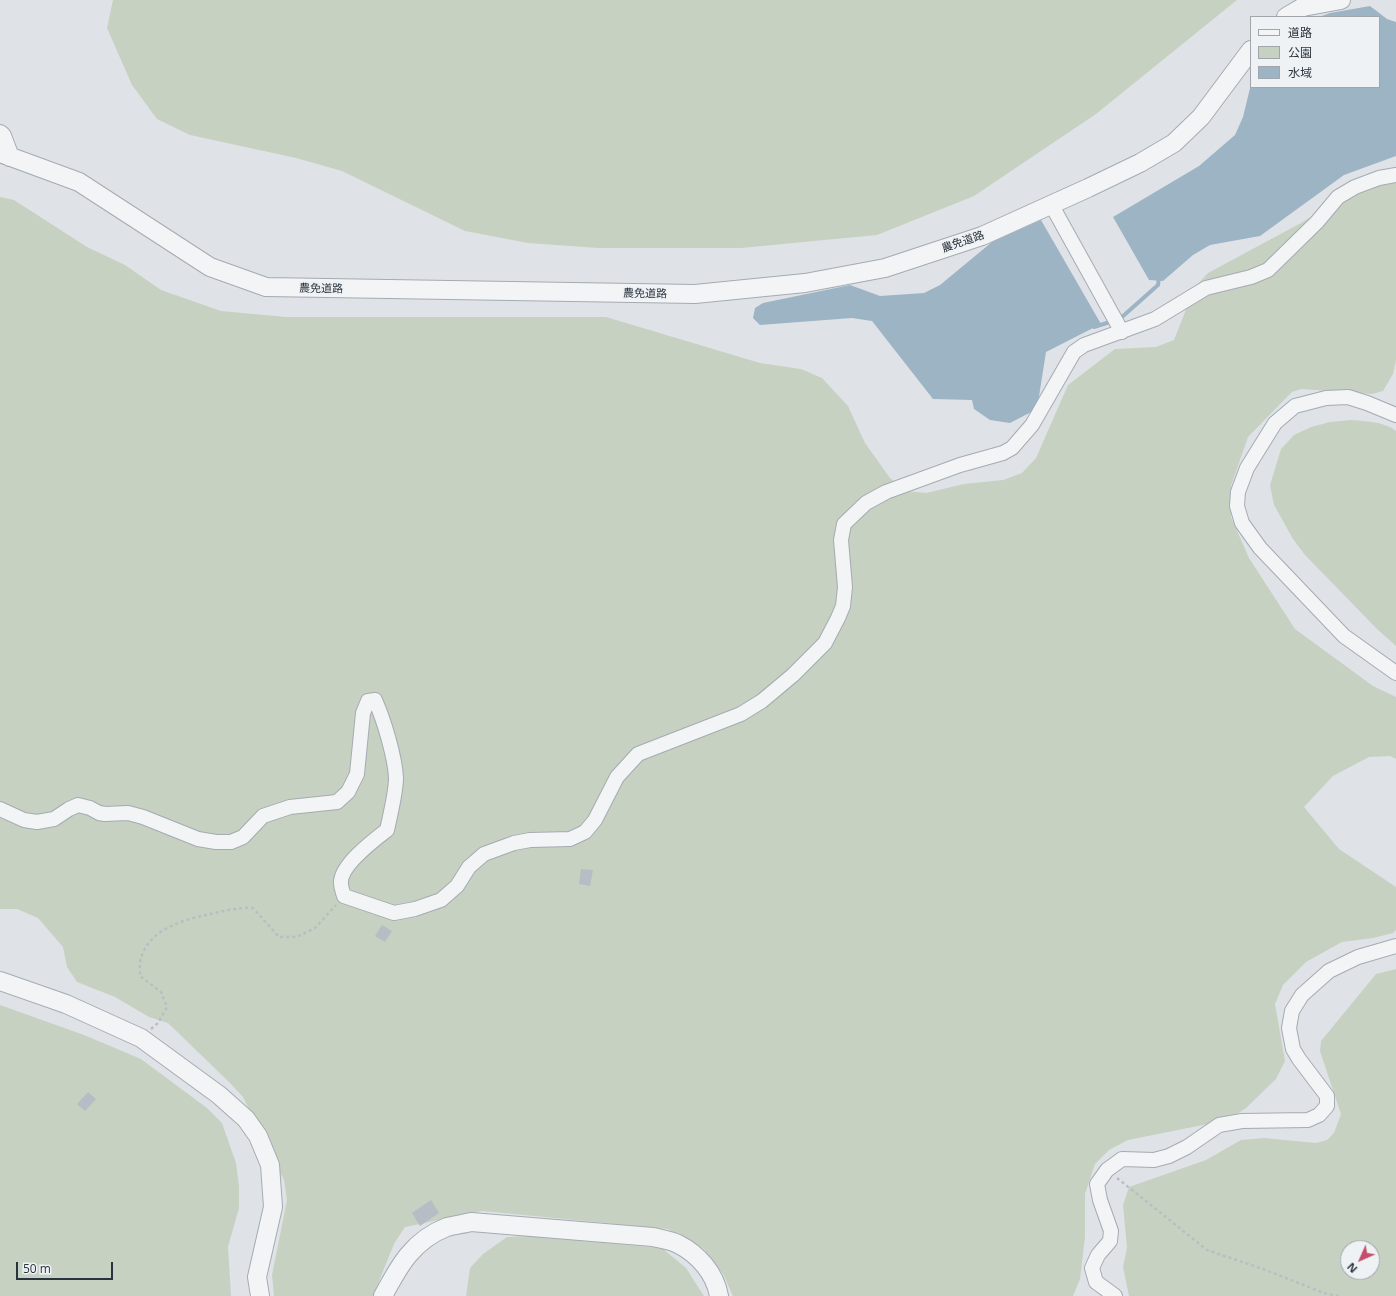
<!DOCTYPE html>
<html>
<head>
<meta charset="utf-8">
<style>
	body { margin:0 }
	#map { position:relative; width:1396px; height:1296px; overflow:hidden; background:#dfe3e7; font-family:"Open Sans","Noto Sans JP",sans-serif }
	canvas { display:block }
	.legend { position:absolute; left:1250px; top:16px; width:130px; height:72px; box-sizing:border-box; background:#eff2f5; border:1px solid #a0a6ab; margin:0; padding:5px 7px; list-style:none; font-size:12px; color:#29333d }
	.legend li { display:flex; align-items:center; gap:8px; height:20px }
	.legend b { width:20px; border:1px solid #a0a6ab }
	.north { position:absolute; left:1340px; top:1240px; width:40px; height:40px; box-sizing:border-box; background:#eff2f5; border:1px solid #a0a6ab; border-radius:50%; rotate:225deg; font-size:11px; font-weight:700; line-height:16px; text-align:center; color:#29333d }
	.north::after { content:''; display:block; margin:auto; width:14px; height:18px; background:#c44d6b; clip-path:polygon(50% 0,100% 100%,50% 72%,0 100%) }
	.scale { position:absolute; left:16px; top:1262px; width:97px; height:18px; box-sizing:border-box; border:2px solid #29333d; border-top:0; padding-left:5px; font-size:12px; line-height:14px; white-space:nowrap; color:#29333d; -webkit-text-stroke:3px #eff2f5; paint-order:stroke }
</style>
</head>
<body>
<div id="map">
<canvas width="1396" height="1296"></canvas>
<ul class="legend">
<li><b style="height:5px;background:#f2f4f6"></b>道路</li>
<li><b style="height:11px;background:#c7d1c1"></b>公園</li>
<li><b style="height:11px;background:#9db4c5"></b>水域</li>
</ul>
<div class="north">N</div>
<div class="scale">50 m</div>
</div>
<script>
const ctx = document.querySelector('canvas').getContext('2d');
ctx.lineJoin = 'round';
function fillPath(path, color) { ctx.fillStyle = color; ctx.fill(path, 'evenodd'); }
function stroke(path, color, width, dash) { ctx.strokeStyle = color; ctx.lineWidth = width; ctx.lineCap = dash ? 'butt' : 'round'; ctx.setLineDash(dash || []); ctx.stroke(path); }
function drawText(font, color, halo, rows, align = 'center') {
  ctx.font = font + ' "Open Sans","Noto Sans JP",sans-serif'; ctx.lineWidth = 4; ctx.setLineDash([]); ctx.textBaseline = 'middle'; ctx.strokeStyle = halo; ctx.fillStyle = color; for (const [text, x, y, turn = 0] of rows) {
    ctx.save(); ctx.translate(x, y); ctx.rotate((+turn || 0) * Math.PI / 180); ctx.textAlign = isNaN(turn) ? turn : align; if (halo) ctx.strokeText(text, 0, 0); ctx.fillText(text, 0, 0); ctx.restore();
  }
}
const green = new Path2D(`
	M113 0H1237L1096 114 974 196 877 235 741 248H598L528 243 465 231 342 171 296 158 190 135 157 119 132 85 107 28Z
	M1396 181V360L1393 374 1383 391 1372 394 1301 389 1292 392 1248 437 1231 486V517L1249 558 1295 629 1373 686 1396 697V759L1390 756 1369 757 1333 776 1304 807 1339 849 1396 887V930L1393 933 1373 938 1342 942 1306 962 1283 985 1275 1004 1285 1061 1276 1079 1246 1108 1228 1120 1128 1140 1109 1150 1095 1164 1085 1194V1237L1080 1279 1073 1296H733L723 1274 704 1249 668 1229 482 1211 405 1227 394 1244 373 1296H274L272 1275 287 1200 284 1180 243 1097 230 1083 168 1023 149 1017 115 997 77 982 67 967 63 947 38 918 17 909H0V197L14 200 87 247 125 265 161 290 221 311 286 317H606L760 363 801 369 822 378 848 406 865 443 890 478 905 491 926 493 964 484 1003 480 1022 473 1036 458 1068 385 1115 349 1156 347 1174 340 1195 287 1208 273 1301 223 1366 182Z
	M1351 420C1364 421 1386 422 1396 431V646L1377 629 1305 555 1293 539 1274 505 1270 485 1281 449 1294 435 1311 427 1330 422Z
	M1396 969V1296H1129L1123 1267 1127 1248 1123 1205 1129 1187 1206 1160 1241 1140 1264 1138 1316 1143 1327 1140 1334 1133 1341 1114 1320 1051 1321 1041 1376 974ZM1348 1248H1372V1272H1348Z
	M0 1005 84 1035 141 1059 207 1108 222 1123 236 1163 239 1186V1208L228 1247 231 1296H0Z
	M528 1236 662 1248 686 1268 704 1296H466L470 1268 483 1254 507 1237Z`);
const water = new Path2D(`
	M1370 6 1387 19 1396 22V156L1344 175 1260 236 1210 245 1193 255 1163 281 1149 280 1113 217 1199 166 1235 135 1243 117 1251 84V87H1379V17H1319L1330 13Z
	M1041 220 1101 324 1046 352 1037 409 1010 423 990 420 974 409 972 400 933 399 872 321 852 318 760 325 753 318 755 308 763 303 850 285 880 296 924 293 940 285 992 242Z`);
const stream = new Path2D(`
	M1122 317 1158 285 1159 277
	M1094 327 1110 322`);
const building = new Path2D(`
	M581 869 593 870 590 886 579 884Z
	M382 925 392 931 385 942 375 936Z
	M88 1092 96 1099 85 1111 77 1104Z
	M431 1200 439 1213 420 1226 412 1213Z`);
const path = new Path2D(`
	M151 1029 158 1023 167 1007 161 992 140 976C140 970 139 963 141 958 150 928 184 920 210 914 224 911 238 907 253 908L279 937H297L315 928 336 905
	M1117 1178 1207 1250 1263 1269 1324 1293 1338 1296`);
const minor = new Path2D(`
	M1051 204 1122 332
	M1396 415 1367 403 1348 397 1326 398 1295 406 1275 423 1247 468 1238 492 1237 506 1242 523 1260 548 1344 636 1396 673
	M0 809 24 820 37 822 54 819 69 809 78 805 90 808 99 813 105 814 128 813 143 817 198 839 216 842H231L243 837 263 816 290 807 337 802 348 792 357 774 363 713 368 701 375 700C384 720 395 757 396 778 396 791 390 817 387 830 374 840 339 866 341 884 341 888 343 892 344 896L394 913 415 909 441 900 457 886 469 867 484 854 514 843 530 840 570 839 585 832 595 820 617 777 638 754 741 714 762 701 793 675 825 643 838 618 843 606 845 587 841 540 844 524 866 503 886 492 960 465 1003 453 1012 448 1032 425 1074 352 1084 345 1155 319 1206 288 1251 277 1268 270 1317 222 1338 197 1355 187 1379 178 1396 175
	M1115 1296 1096 1282 1092 1268 1098 1255 1110 1241 1111 1231 1100 1200 1097 1184 1107 1170 1122 1159 1154 1160 1169 1156 1187 1147 1219 1125 1242 1121 1308 1120 1319 1115 1327 1106V1096L1299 1059 1293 1049 1289 1028 1292 1011 1302 995 1329 971 1358 957 1396 946`);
const tertiary = new Path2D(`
	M1286 17 1303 7 1341 0
	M0 134 2 136 10 157
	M0 153 79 182 210 267 266 287 695 294 805 283 885 268 982 236 1088 188 1140 163 1174 143 1201 117 1251 50
	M0 981 66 1004 141 1038 219 1095 246 1119 258 1136 270 1165 273 1207 257 1277 260 1296
	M383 1296C399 1266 413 1240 447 1227 455 1225 463 1224 471 1222L653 1237C661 1239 670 1240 678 1244 698 1254 715 1273 719 1296`);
const streetNames = [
	["農免道路",963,242,-19],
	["農免道路",321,289,1],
	["農免道路",645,294,1]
];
fillPath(green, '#c7d1c1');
fillPath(water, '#9db4c5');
stroke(stream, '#9db4c5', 4);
fillPath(building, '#b7bdc4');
stroke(minor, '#a5abb1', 16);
stroke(tertiary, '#a5abb1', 20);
stroke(path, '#babec2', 2.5, [3, 3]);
stroke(minor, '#f2f4f6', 14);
stroke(tertiary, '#f2f4f6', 18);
drawText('11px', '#29333d', '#eff2f5', streetNames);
</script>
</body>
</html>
